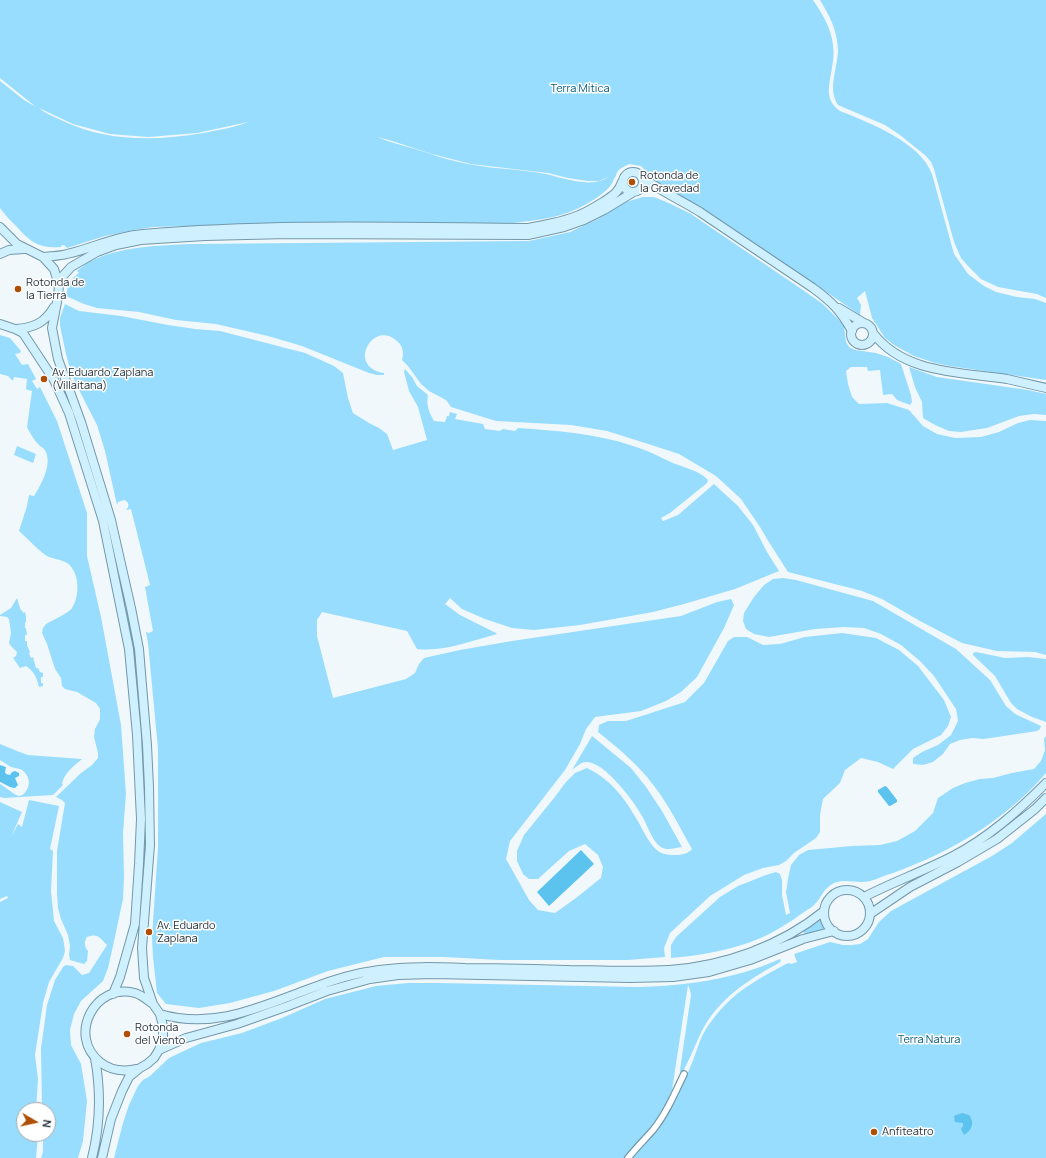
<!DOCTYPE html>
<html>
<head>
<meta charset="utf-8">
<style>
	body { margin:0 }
	#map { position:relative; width:1046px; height:1158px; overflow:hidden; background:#f0f8fc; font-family:Manrope,sans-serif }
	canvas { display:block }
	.north { position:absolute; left:16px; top:1102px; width:40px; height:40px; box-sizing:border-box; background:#fff; border:1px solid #a7adb0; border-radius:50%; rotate:99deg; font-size:11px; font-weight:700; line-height:16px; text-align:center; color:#223139 }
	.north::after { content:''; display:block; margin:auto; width:14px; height:18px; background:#af4f05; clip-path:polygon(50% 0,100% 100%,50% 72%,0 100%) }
</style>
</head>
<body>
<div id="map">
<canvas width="1046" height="1158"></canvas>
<div class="north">N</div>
</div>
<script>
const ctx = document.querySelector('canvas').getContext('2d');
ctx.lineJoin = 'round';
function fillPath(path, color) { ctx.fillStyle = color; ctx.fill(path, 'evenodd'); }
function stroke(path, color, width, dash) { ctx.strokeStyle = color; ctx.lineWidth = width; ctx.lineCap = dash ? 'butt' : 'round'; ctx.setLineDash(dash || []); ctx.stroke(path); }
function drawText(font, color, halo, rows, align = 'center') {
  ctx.font = font + ' Manrope,sans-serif'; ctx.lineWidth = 3; ctx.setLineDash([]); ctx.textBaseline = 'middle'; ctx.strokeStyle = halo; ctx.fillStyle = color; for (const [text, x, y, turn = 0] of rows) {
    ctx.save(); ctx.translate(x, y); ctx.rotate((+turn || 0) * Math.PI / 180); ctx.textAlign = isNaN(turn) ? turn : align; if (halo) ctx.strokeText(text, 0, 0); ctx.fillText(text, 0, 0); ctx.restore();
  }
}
const green = new Path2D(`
	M0 0H813C821 12 829 24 832 39 834 48 834 58 832 67 830 84 823 99 840 111 870 123 920 142 932 174L954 254 968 274 984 286 996 292 1017 297 1035 299 1046 303V380L950 366 935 363 914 356 894 345 885 338 872 318 865 291 857 298 861 305 860 315 728 225 654 180 641 166 629 164C626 166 620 168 618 171 616 173 616 177 614 179 612 185 608 189 603 193 571 218 541 220 503 224L227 225 153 227 134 230 105 236 67 248 64 245H62L61 247C40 249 30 242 17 227 11 221 5 215 0 208V81L24 100 36 107 0 78ZM39 108 73 124 110 134 148 137 197 133 248 122C234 128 218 130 203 133 156 141 107 142 63 121 55 117 44 113 39 108ZM377 137 389 140 432 154 471 164 548 173 568 178 588 181H599L608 177C590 190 560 176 540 173 518 169 496 169 474 165 454 162 434 155 415 149 402 145 389 142 377 137Z
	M820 0H1046V298L1037 294 998 287 981 279 969 267 961 258 954 242 934 169 931 162 926 156 900 135 885 125 838 105C827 88 838 68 838 50 837 29 830 17 820 0Z
	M643 197H654L671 204 691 214 797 286 823 304 837 318 844 326 846 342 849 347 855 350 876 353 888 357 901 364 911 395 912 402 910 405 897 400 892 394 883 395 880 370 868 371 867 367H851L846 371 848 384 852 397 859 404 887 403 909 410 923 426 937 434 955 438 981 437 999 432 1018 423 1030 420 1046 421V655L1035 652 997 651 962 643 920 621 882 599 862 591 788 572 767 539 760 527 741 499 716 476 679 454 642 442 607 431 571 425 496 421 451 407 446 400 429 391 421 384 408 366 402 360C404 353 403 346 397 341 373 319 346 367 384 373V375H377L369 373 302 346 268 336 216 324 176 320 139 312 97 308 84 304 66 296C68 285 69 280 79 273L77 271C81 268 85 264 89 262 120 246 156 246 190 244L529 241 570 232 598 219 626 202Z
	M65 304 79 311 121 316 168 325 195 329 220 331 305 353 334 366 343 373 348 398 353 413 369 423 379 428 387 434 393 450 427 440 418 407 409 391 404 372 405 369 412 377 417 386 428 395C426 405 429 412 434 421L445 422 447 416H449L450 412 457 414 455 419 483 424 485 429 500 431 503 429 515 431 518 428C557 431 595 433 633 446 647 450 660 457 673 463 685 468 698 470 708 480L707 483 670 513 661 518 663 521 678 515 714 484 738 506 753 525 767 552 779 571 735 589 684 604 653 612 580 625 534 630 512 628 485 619 462 609 450 598 445 604 460 615 496 633 497 634C471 641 444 652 417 649L407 631 322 612 317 620V636L333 698 406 679 415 673 419 664 424 658 460 650 512 641 681 616 717 602 731 599 734 605 724 628 697 677 681 692 666 701 641 711 595 717 586 729 580 744 565 770 510 841 506 859 529 900 538 910 555 913 576 898 601 878 603 867 598 855 585 844 569 851 538 879H529L523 874 517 861V851L524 835 554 798 566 782 575 773 587 768C613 781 625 799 639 823 643 831 651 846 658 851 664 856 680 856 687 853 689 852 691 850 692 849 680 828 669 805 654 786 639 765 618 748 598 732L599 725 608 721H626L685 702 704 683 728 641 734 637H747L763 645 780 644 805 637 842 633 876 638 899 650 918 666 944 700 951 717 948 726 941 735 913 749 893 769 878 762 861 758 845 770 840 783 823 799 820 815V832L816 838 794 853 786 861 779 865 763 868 744 875 710 896 670 933 664 948 665 957 628 960H500L444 957H384L328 971 274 991 230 1003 199 1008 166 1004 157 993 153 957 152 937 158 847V749L148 643 146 632 149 633 153 631 145 587 150 585 131 509 126 510C130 506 129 502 124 500L118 502 117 505 105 451 97 425 78 388 71 373 66 354 60 326V318Z
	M0 335 10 338 21 351 20 353 15 354 22 365 28 364 36 379 32 381 37 389 40 387 57 421 87 513V556L101 617 121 725 126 794 123 833 124 877 123 899 113 946 108 968 103 981 81 1001 74 1014 70 1030 71 1045 81 1064 87 1101 83 1141 78 1158H41L43 1152V1134H48V1110H42L41 1048 45 1020 47 1005 55 980 63 967 66 965 73 966 82 975 89 973 107 945C99 937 98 933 87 937 84 942 84 946 88 951L87 961 84 964 70 960 69 955 70 946 68 935 61 919 58 908 57 894V851L65 803 62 800 56 797 81 773 92 765 98 758V753L94 737 95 729 100 719V709L96 703 77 692 65 689 62 686 61 678 55 669 47 644 42 633 43 628 46 624C51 621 69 613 72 608 80 596 80 572 67 563 60 559 53 559 47 556 40 552 26 537 19 531L27 506 29 495 34 496C41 485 54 462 44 449 41 446 42 448 39 445 34 440 30 433 27 427L32 391 28 390 26 389 27 379 14 377 13 381 8 376 0 374Z
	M909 367 937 377 1028 390 1046 394V415L1034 414 1019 416 987 428 961 432 949 431 935 425 923 418 922 402 915 387Z
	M17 446 36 454 33 463 14 455Z
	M783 578 796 580 873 601 956 649 990 680 1006 706 1015 714 1041 726 1040 729 1037 731 984 739 972 738 960 740 950 744 943 754 933 762 923 765 913 764V758L922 752 938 745 951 735 958 721 956 709 934 676 920 661 901 645 881 634 864 628 844 627 815 629 769 637 754 634 746 629 743 621 744 613 754 597 764 585 773 579Z
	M17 598 21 611 22 610 23 613 25 612 26 616V622L25 623V628H26L27 635H25V641H27V645L30 652 29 653 31 658 33 657 36 668H38L40 672 43 673V677H41V683H43V686L39 687C37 678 34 671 26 666L20 668 13 658 16 656 17 652 10 645 9 643 11 633 9 619 7 617 0 616V615L11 608Z
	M976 652 1005 658 1028 657 1046 659V722L1032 717 1017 709 1011 703 995 676 973 655V653Z
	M592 736 631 768 646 787 662 811 682 847C675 848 667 851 661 847 653 843 647 824 642 816 634 801 604 761 586 762 581 762 576 767 572 770Z
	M1046 736V773C1006 820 951 852 893 873 885 875 878 879 870 881 858 884 845 878 834 883 822 889 822 898 814 905 812 907 809 909 807 910 789 923 769 936 748 943 724 951 697 956 671 958V945L676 937 720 897 738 886 766 875 776 872 780 874 782 880V895L786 915 790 913 786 892 788 879 791 865 799 855 808 850 852 846 880 845 897 841 915 831 933 813 938 798 953 788 965 783 980 779 993 778 1012 773 1034 769 1041 761 1045 750 1044 739Z
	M0 744 17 751 28 755 82 759C74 766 64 773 62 784L63 785 53 795 4 798 0 797V784C4 786 16 796 19 796 22 796 25 793 26 791 32 783 28 773 20 769 17 768 14 768 11 767 7 765 4 762 0 760Z
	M29 800 59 806 50 849 53 851 51 891 54 921 63 938 65 951 63 958 49 982 43 1003 35 1055 38 1079 36 1110H24V1134H38L36 1158H0V902L8 898 7 896 0 899V802L22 812 11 837 18 824 22 827Z
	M1046 814V1158H632C639 1149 646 1141 653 1132 665 1116 675 1098 684 1080 691 1068 695 1054 700 1041 705 1028 715 1016 724 1006 742 987 764 976 786 964L789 963 791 964 797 962 794 954 830 942 843 945H851L860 944 868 939 879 922 891 911 992 856 1012 843Z
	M822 919 825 926 828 929 805 935 803 931Z
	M780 959 781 961 779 963C746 981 715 1001 699 1037 693 1050 688 1063 681 1075L680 1070 682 1056 691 995 690 990 688 985 672 1090 665 1106 656 1121 624 1158H114L123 1123 129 1105 138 1086 143 1080 150 1076 169 1058 201 1043 242 1033 282 1018 325 999 376 986 408 983H439L638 987C675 986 710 982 745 972 757 968 769 964 780 959Z`);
const water = new Path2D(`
	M0 765 6 767 5 772 6 774 10 775 12 772 15 771 19 773V776L15 778 18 785 15 788C10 788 5 784 0 782Z
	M885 786 887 787 897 800V802L890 806H889L878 792V790Z
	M581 850 594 864 549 906 537 892Z
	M962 1113 969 1115C975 1123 972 1130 964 1135L961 1129 963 1126V1123L955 1122 954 1116Z`);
const minor = new Path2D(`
	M628 1158C636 1148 645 1139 653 1130 666 1114 675 1093 684 1074`);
const secondary = new Path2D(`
	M623 182a10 10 0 1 1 20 0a10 10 0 1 1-20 0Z
	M642 177C660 191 681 200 700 212L813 288C832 302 840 310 852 331
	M0 227 17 244 43 257 54 269 59 285
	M0 254 9 250 24 249
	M43 257C51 256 60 256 67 254 93 248 116 236 143 234 270 223 399 227 527 228 544 225 563 222 579 215 587 212 595 207 603 202 612 196 619 192 622 182
	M839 308 864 323
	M851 334a11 11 0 1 1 22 0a11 11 0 1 1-22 0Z
	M0 324 15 329 23 333 54 380 69 413 103 521 129 649 137 735 141 819 139 864 135 924 120 977 113 994
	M16 329C33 328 45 323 54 307
	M873 333C904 374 961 372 1007 379 1020 382 1033 385 1046 388
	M824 913a23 23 0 1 1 46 0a23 23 0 1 1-46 0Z
	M864 897C893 882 924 871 953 856 988 838 1018 811 1046 783
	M870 914 910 887 958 862 997 839 1035 809 1046 798
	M160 1014C213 1030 260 1007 309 989 332 980 355 973 379 970 408 966 437 967 465 968 500 968 534 969 569 970 602 970 636 972 669 970 724 966 781 946 824 911
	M159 1050 186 1038 237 1024 288 1006 327 991 370 979 398 975 433 974 630 978 673 977 709 972 750 960 803 939 834 931
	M137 1069C123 1072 111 1071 100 1062 67 1036 95 982 135 993 142 995 147 1000 153 1004
	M92 1158C100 1126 101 1091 95 1058
	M102 1158 111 1119 122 1091 129 1077 140 1068 147 1064 154 1058 159 1050 163 1038V1026L160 1014 153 1004 144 978 142 948 150 845 149 787 147 745 139 649 131 608 111 520 81 422 58 359 52 328 58 297 59 285 62 277 71 267 97 252 116 245 141 240 205 236 288 234 528 235 564 227 584 220 604 210 632 193`);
const markers = [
	[632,182,4,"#af4f05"],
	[18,289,4,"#af4f05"],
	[44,379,4,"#af4f05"],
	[149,932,4,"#af4f05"],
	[127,1034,4,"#af4f05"],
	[874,1132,4,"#af4f05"]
];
const parkNames = [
	["Terra Mítica",580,89],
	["Terra Natura",929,1040]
];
const poiNames = [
	["Rotonda de",640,176],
	["la Gravedad",640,189],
	["Rotonda de",26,283],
	["la Tierra",26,296],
	["Av. Eduardo Zaplana",52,373],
	["(Villaitana)",52,386],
	["Av. Eduardo",157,926],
	["Zaplana",157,939],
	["Rotonda",135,1028],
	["del Viento",135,1041],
	["Anfiteatro",882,1132]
];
fillPath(green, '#98ddfd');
fillPath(water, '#5cc3ee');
stroke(minor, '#7398aa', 8);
stroke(secondary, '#7398aa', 10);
stroke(minor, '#fff', 5.5);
stroke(secondary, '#cff0fe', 8);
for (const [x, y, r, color] of markers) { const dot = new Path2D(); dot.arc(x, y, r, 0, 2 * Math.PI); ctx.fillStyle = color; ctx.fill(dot); stroke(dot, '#fff', 1.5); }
drawText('11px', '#065d7a', '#fff', parkNames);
drawText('11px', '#223139', '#fff', poiNames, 'left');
</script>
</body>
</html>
